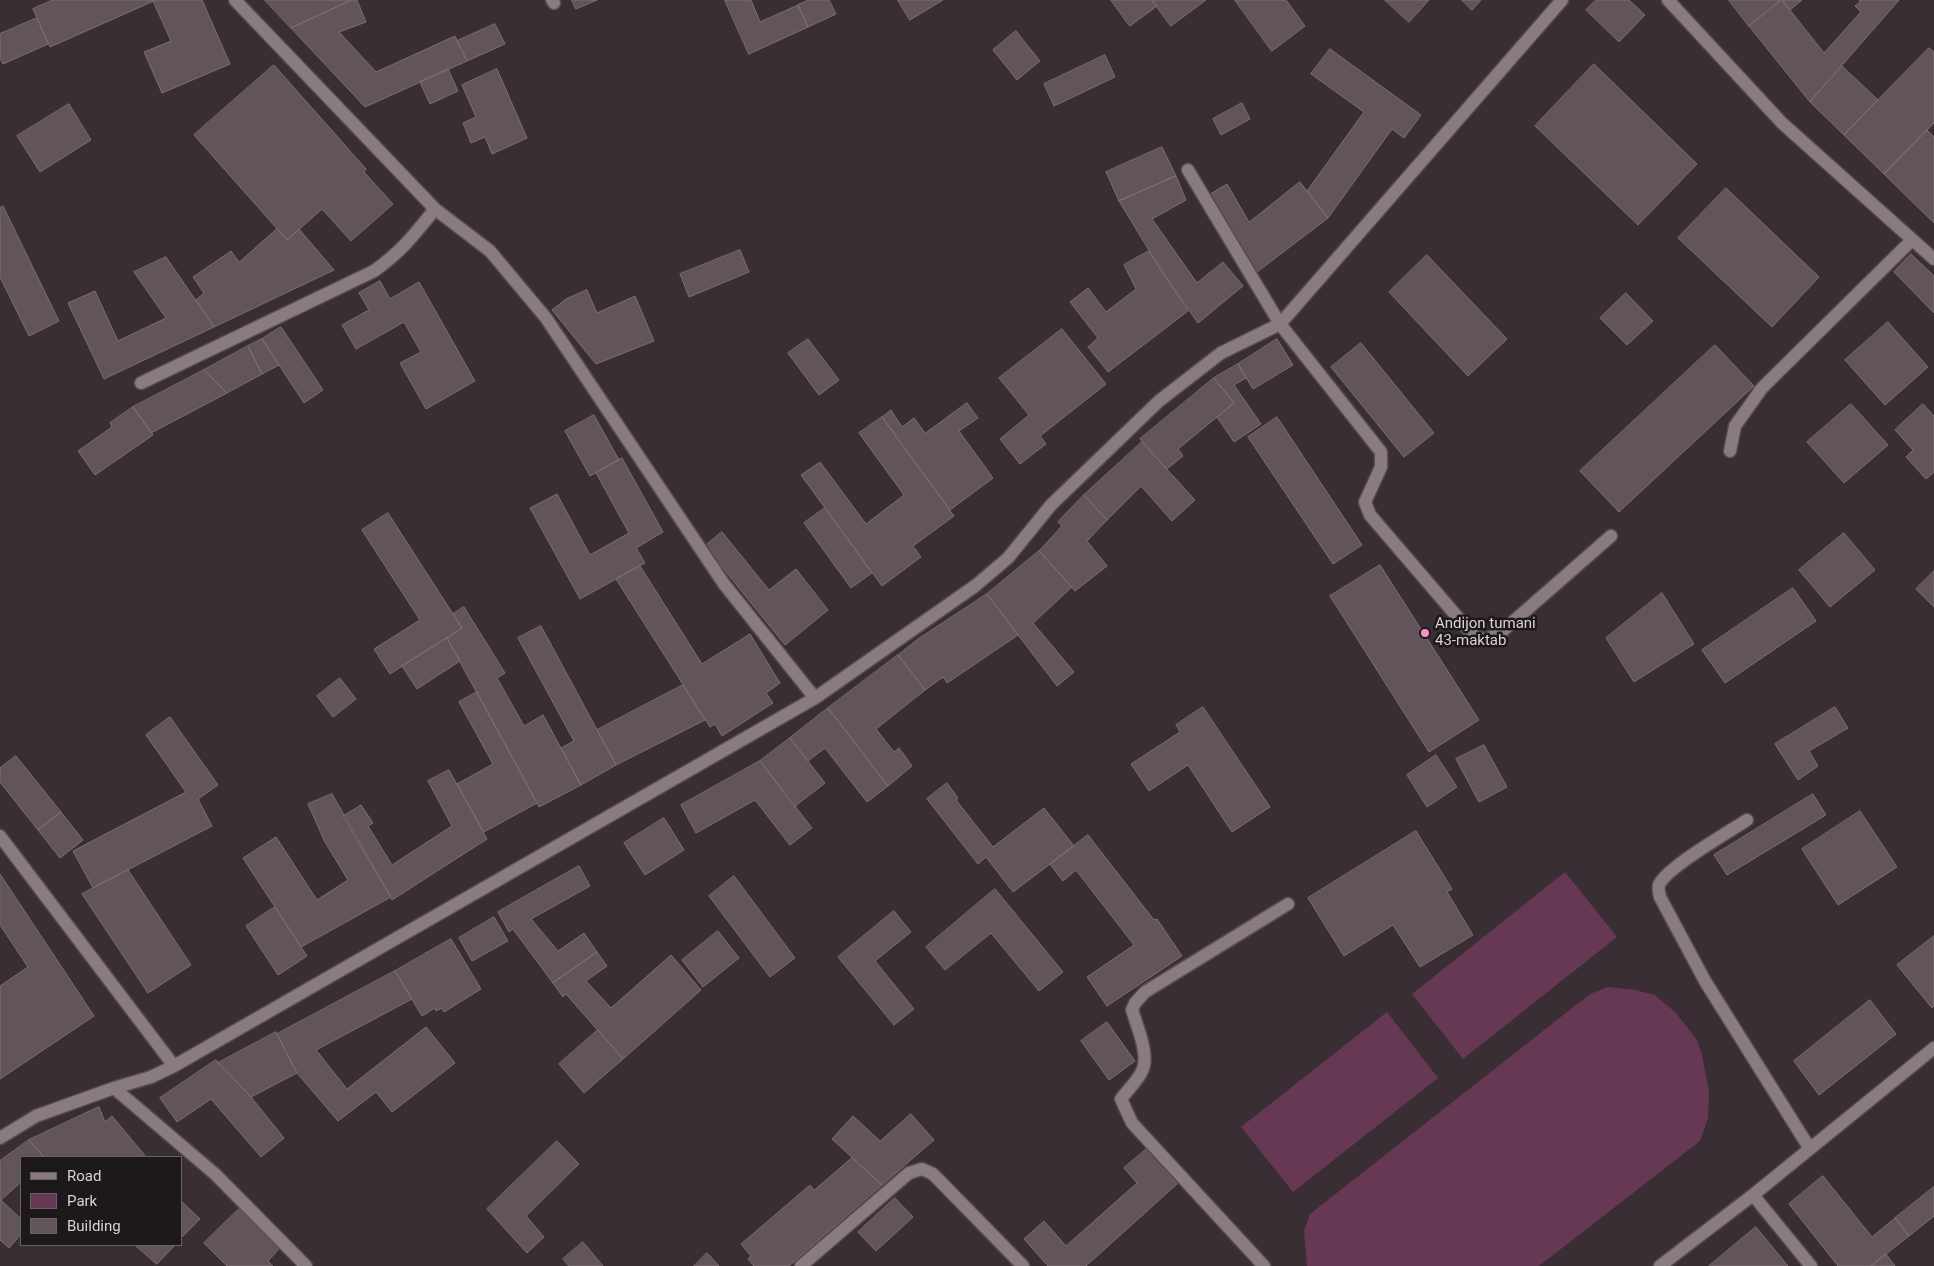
<!DOCTYPE html>
<html>
<head>
<meta charset="utf-8">
<style>
	body { margin:0 }
	#map { position:relative; width:1934px; height:1266px; overflow:hidden; background:#392e34; font-family:Roboto,sans-serif }
	canvas { display:block }
	.legend { position:absolute; left:20px; top:1156px; width:162px; height:90px; box-sizing:border-box; background:#1d181a; border:1px solid #696265; margin:0; padding:6px 9px; list-style:none; font-size:15px; color:#dad2d6 }
	.legend li { display:flex; align-items:center; gap:10px; height:25px }
	.legend b { width:25px; border:1px solid #696265 }
</style>
</head>
<body>
<div id="map">
<canvas width="1934" height="1266"></canvas>
<ul class="legend">
<li><b style="height:6px;background:#897b82"></b>Road</li>
<li><b style="height:14px;background:#673853"></b>Park</li>
<li><b style="height:14px;background:#62545b"></b>Building</li>
</ul>
</div>
<script>
const ctx = document.querySelector('canvas').getContext('2d');
ctx.lineJoin = 'round';
function fillPath(path, color) { ctx.fillStyle = color; ctx.fill(path, 'evenodd'); }
function stroke(path, color, width, dash) { ctx.strokeStyle = color; ctx.lineWidth = width; ctx.lineCap = dash ? 'butt' : 'round'; ctx.setLineDash(dash || []); ctx.stroke(path); }
function drawText(font, color, halo, rows, align = 'center') {
  ctx.font = font + ' Roboto,sans-serif'; ctx.lineWidth = 5; ctx.setLineDash([]); ctx.textBaseline = 'middle'; ctx.strokeStyle = halo; ctx.fillStyle = color; for (const [text, x, y, turn = 0] of rows) {
    ctx.save(); ctx.translate(x, y); ctx.rotate((+turn || 0) * Math.PI / 180); ctx.textAlign = isNaN(turn) ? turn : align; if (halo) ctx.strokeText(text, 0, 0); ctx.fillText(text, 0, 0); ctx.restore();
  }
}
const green = new Path2D(`
	M1565 872 1617 937 1463 1059 1412 994Z
	M1608 987 1635 990 1655 995 1676 1013 1697 1040 1702 1055 1709 1092 1708 1118 1700 1141 1539 1266H1307L1304 1231 1310 1214 1590 994Z
	M1387 1012 1438 1078 1293 1192 1241 1127Z`);
const building = new Path2D(`
	M53 0H156L50 47 33 9Z
	M156 0H202L230 64 162 93 144 52 171 41 153 1Z
	M265 0H352L291 28Z
	M352 0H357L366 22 339 32 376 72 455 36 467 61 365 107 291 28Z
	M572 0H597L576 9Z
	M725 0H751L760 22 798 5 808 27 749 54Z
	M809 0H829L836 14 808 27 798 5Z
	M898 0H943L910 20Z
	M1111 0H1152L1157 6 1130 26Z
	M1152 0H1206L1171 26Z
	M1235 0H1286L1305 26 1272 51Z
	M1385 0H1429L1409 22Z
	M1462 0H1481L1472 10Z
	M1596 0H1629L1645 15 1619 42 1586 10Z
	M1729 0H1781L1749 26Z
	M1782 0 1824 53 1861 12 1855 6 1860 2 1859 0H1899L1810 102 1749 26Z
	M1782 0H1802L1790 10Z
	M37 18 48 44 3 64 0 58V34Z
	M495 24 505 44 467 61 457 41Z
	M1016 31 1040 61 1017 80 993 50Z
	M1929 48 1934 52V123L1884 174 1844 135Z
	M1330 49 1421 115 1404 138 1392 129 1328 218 1307 191 1364 112 1311 74Z
	M1105 55 1115 77 1054 106 1044 84Z
	M1594 64 1697 164 1638 225 1535 126Z
	M274 65 366 169 364 172 393 204 351 241 322 209 287 240 194 135Z
	M1842 66 1878 100 1844 135 1810 102Z
	M448 69 458 91 430 104 420 82Z
	M497 69 527 138 492 154 485 137 471 143 463 123 476 117 462 85Z
	M1242 103 1250 119 1221 135 1213 119Z
	M69 104 91 140 40 172 17 136Z
	M1927 130 1934 137V223L1884 174Z
	M1162 147 1176 176 1119 201 1106 172Z
	M1176 176 1186 200 1152 219 1197 283 1223 262 1243 286 1198 323 1161 270 1119 201Z
	M1300 182 1328 218 1253 275 1207 196 1227 184 1249 222Z
	M1726 188 1819 277 1772 327 1678 238Z
	M3 206 59 321 29 336 0 277V208Z
	M277 229 287 240 299 229 334 270 214 327 196 300 204 293 193 277 231 251 239 262Z
	M740 250 749 272 689 297 680 274Z
	M1149 251 1188 311 1108 372 1088 347 1098 338 1070 302 1088 288 1106 312 1136 289 1124 265Z
	M1911 254 1934 276V313L1894 272Z
	M1427 255 1507 339 1468 376 1389 292Z
	M166 257 214 327 104 379 68 303 95 291 118 341 166 318 134 272Z
	M380 281 390 299 419 282 475 381 426 409 400 363 421 352 404 322 356 349 342 325 369 310 359 293Z
	M587 290 597 313 635 296 654 341 596 364 552 310 566 299Z
	M1626 293 1653 321 1627 345 1600 318Z
	M1888 322 1928 367 1885 405 1845 360Z
	M281 327 323 390 304 403 262 339Z
	M1062 329 1106 384 1040 436 1046 444 1020 464 1000 439 1029 415 999 378Z
	M262 339 279 365 262 374 248 346Z
	M808 339 839 380 819 395 788 353Z
	M1277 339 1293 365 1253 389 1238 364Z
	M1361 343 1434 433 1404 457 1331 367Z
	M1715 345 1754 386 1619 512 1580 471Z
	M248 346 262 374 227 393 204 370Z
	M1238 364 1246 378 1234 385 1261 424 1234 442 1217 417 1234 403 1214 378Z
	M204 370 227 393 151 433 133 407Z
	M1214 378 1234 403 1178 449 1183 456 1167 469 1140 439Z
	M967 403 978 418 959 431 993 478 950 510 882 417 891 410 902 427 914 418 925 433Z
	M1851 404 1888 445 1844 483 1807 442Z
	M1923 404 1934 416V472L1926 479 1906 457 1913 450 1895 430Z
	M133 407 153 435 95 475 78 451 112 427 110 423Z
	M594 415 619 460 590 476 565 431Z
	M882 417 954 516 913 546 921 557 882 586 801 475 820 462 866 524 904 495 859 433Z
	M1277 417 1362 545 1333 564 1248 437Z
	M1142 442 1195 500 1172 521 1141 486 1107 520 1084 495Z
	M622 458 663 532 636 548 645 563 580 599 530 508 557 494 590 555 629 533 596 473Z
	M1084 495 1107 520 1087 541 1107 566 1075 591 1039 551 1062 526 1058 522Z
	M825 508 872 573 851 588 804 523Z
	M388 513 462 628 390 674 374 649 420 620 362 530Z
	M722 532 769 590 796 569 828 610 785 645 705 546Z
	M1844 533 1875 570 1830 607 1799 570Z
	M1039 551 1072 587 1033 623 1074 672 1057 686 987 594Z
	M1380 565 1479 720 1429 752 1330 596Z
	M640 566 702 664 750 634 780 683 766 693 773 703 722 736 715 724 710 727 616 579Z
	M1934 571V607L1916 589Z
	M1793 588 1816 621 1725 683 1702 650Z
	M1662 593 1694 644 1634 682 1606 638Z
	M987 594 1018 635 947 683 943 677 925 690 898 655 918 639Z
	M464 607 505 673 497 678 524 726 543 715 581 785 539 807 447 638 462 628 453 614Z
	M541 626 616 765 581 785 561 748 574 741 518 638Z
	M447 638 460 661 417 689 402 666Z
	M898 655 925 690 876 729 894 752 899 748 912 766 888 786 828 708Z
	M340 678 356 699 333 717 317 696Z
	M683 685 705 720 616 765 597 730Z
	M477 692 537 803 484 832 457 784 493 764 459 702Z
	M1203 707 1270 807 1232 832 1188 765 1149 791 1131 764 1180 732 1176 725Z
	M1835 707 1848 728 1809 751 1818 766 1798 780 1775 744Z
	M828 708 888 786 867 802 825 748 808 761 790 738Z
	M170 717 218 785 198 799 212 826 93 888 73 851 186 792 146 735Z
	M790 738 825 783 794 807 760 761Z
	M1484 745 1507 787 1479 802 1456 759Z
	M1436 755 1457 787 1427 807 1407 775Z
	M16 756 61 812 38 830 0 782V768Z
	M760 761 812 828 790 845 755 800 696 833 681 805Z
	M449 770 487 839 392 900 343 816 361 805 373 823 368 826 392 865 452 826 428 781Z
	M947 783 958 798 956 800 993 847 1044 808 1074 846 1013 892 986 857 978 864 927 799Z
	M332 794 391 897 301 947 243 858 276 837 317 900 348 880 325 842 308 804Z
	M1813 794 1826 815 1727 875 1714 855Z
	M1860 811 1897 867 1838 905 1802 849Z
	M61 812 83 840 60 858 38 830Z
	M664 818 684 850 645 875 624 843Z
	M1416 831 1452 889 1447 892 1473 935 1420 967 1393 925 1344 956 1308 898Z
	M1088 835 1154 920 1157 919 1182 956 1107 1006 1087 977 1134 945 1076 870 1063 881 1050 864Z
	M579 866 590 886 531 919 558 951 584 933 597 952 553 983 513 929 509 932 498 912Z
	M128 870 191 965 148 993 82 894Z
	M0 874 94 1016 0 1079V986L28 967 0 925Z
	M734 876 795 958 770 977 709 896Z
	M995 889 1063 972 1039 991 991 933 945 970 926 947Z
	M275 907 307 956 278 975 246 926Z
	M894 911 911 932 875 961 914 1009 894 1025 838 957Z
	M494 917 508 941 472 961 459 938Z
	M718 931 739 958 703 987 682 960Z
	M1934 936V1006L1932 1008 1897 965Z
	M451 939 481 989 444 1012 442 1008 436 1011 435 1008 422 1016 395 971Z
	M597 952 607 966 586 981 611 1008 671 955 701 990 623 1059 566 994 563 997 553 983Z
	M395 971 412 999 316 1050 347 1089 426 1027 455 1063 392 1112 376 1092 338 1121 297 1073 277 1034Z
	M1870 1000 1896 1034 1819 1095 1794 1061Z
	M1107 1022 1135 1061 1109 1080 1081 1041Z
	M598 1030 623 1059 584 1093 559 1064Z
	M276 1032 297 1073 251 1097 218 1063Z
	M216 1060 251 1097 284 1138 261 1157 211 1099 177 1122 160 1098Z
	M99 1107 105 1122 112 1116 146 1157H44L29 1140Z
	M911 1114 934 1140 882 1185 832 1139 853 1116 880 1141Z
	M29 1140 44 1157H21V1182L1 1200 21 1219V1234L9 1248 0 1240V1161Z
	M557 1141 579 1164 526 1216 544 1237 527 1253 487 1209Z
	M1148 1148 1177 1184 1086 1266H1048L1024 1239 1044 1221 1066 1246 1137 1183 1124 1168Z
	M852 1158 882 1185 789 1266H754L748 1259 751 1256 741 1244 810 1185 814 1190Z
	M1823 1176 1872 1237 1895 1218 1909 1236 1871 1266H1838L1789 1204Z
	M1934 1187V1216L1909 1236 1895 1218Z
	M895 1198 913 1217 876 1251 858 1232Z
	M181 1201 200 1219 181 1238Z
	M239 1209 279 1249 268 1261 273 1266H227L204 1243Z
	M1756 1227 1788 1266H1709Z
	M583 1242 603 1266H569L563 1259Z
	M135 1245H175L157 1264Z
	M707 1253 719 1266H694Z
	M1886 1254 1895 1266H1871Z`);
const minor = new Path2D(`
	M235 0 435 209
	M552 0 554 3
	M1668 0 1782 123 1934 259
	M1188 170 1280 324 1381 452V467L1365 502 1370 515 1472 634 1484 640 1499 634 1611 536
	M141 383 374 271C402 251 414 235 435 209L490 251 546 318 724 584 815 698
	M1730 451 1735 426 1762 388 1912 240
	M1747 820C1729 832 1667 867 1659 885 1658 889 1659 893 1660 897L1705 981 1810 1149
	M0 836 174 1066
	M114 1088 215 1174 306 1266
	M0 1138 36 1116 114 1088 151 1077 174 1066 815 698 975 586 1008 558 1051 505 1159 401 1221 353 1280 324 1562 0
	M1753 1195 1811 1266
	M801 1266 909 1173 922 1169 933 1174 1023 1266
	M1264 1266 1132 1123 1121 1099C1126 1092 1139 1079 1142 1071 1150 1056 1137 1026 1132 1010L1135 1003 1145 992 1288 904
	M1660 1266 1753 1195 1934 1048`);
const markers = [
	[1425,633,5,"#f890cc"]
];
const poiNames = [
	["Andijon tumani",1435,624],
	["43-maktab",1435,641]
];
fillPath(green, '#673853');
fillPath(building, '#62545b');
stroke(building, '#7b6e75', 1);
stroke(minor, '#544b50', 15);
stroke(minor, '#897b82', 12);
for (const [x, y, r, color] of markers) { const dot = new Path2D(); dot.arc(x, y, r, 0, 2 * Math.PI); ctx.fillStyle = color; ctx.fill(dot); stroke(dot, '#1d181a', 2); }
drawText('15px', '#dad2d6', '#1d181a', poiNames, 'left');
</script>
</body>
</html>
